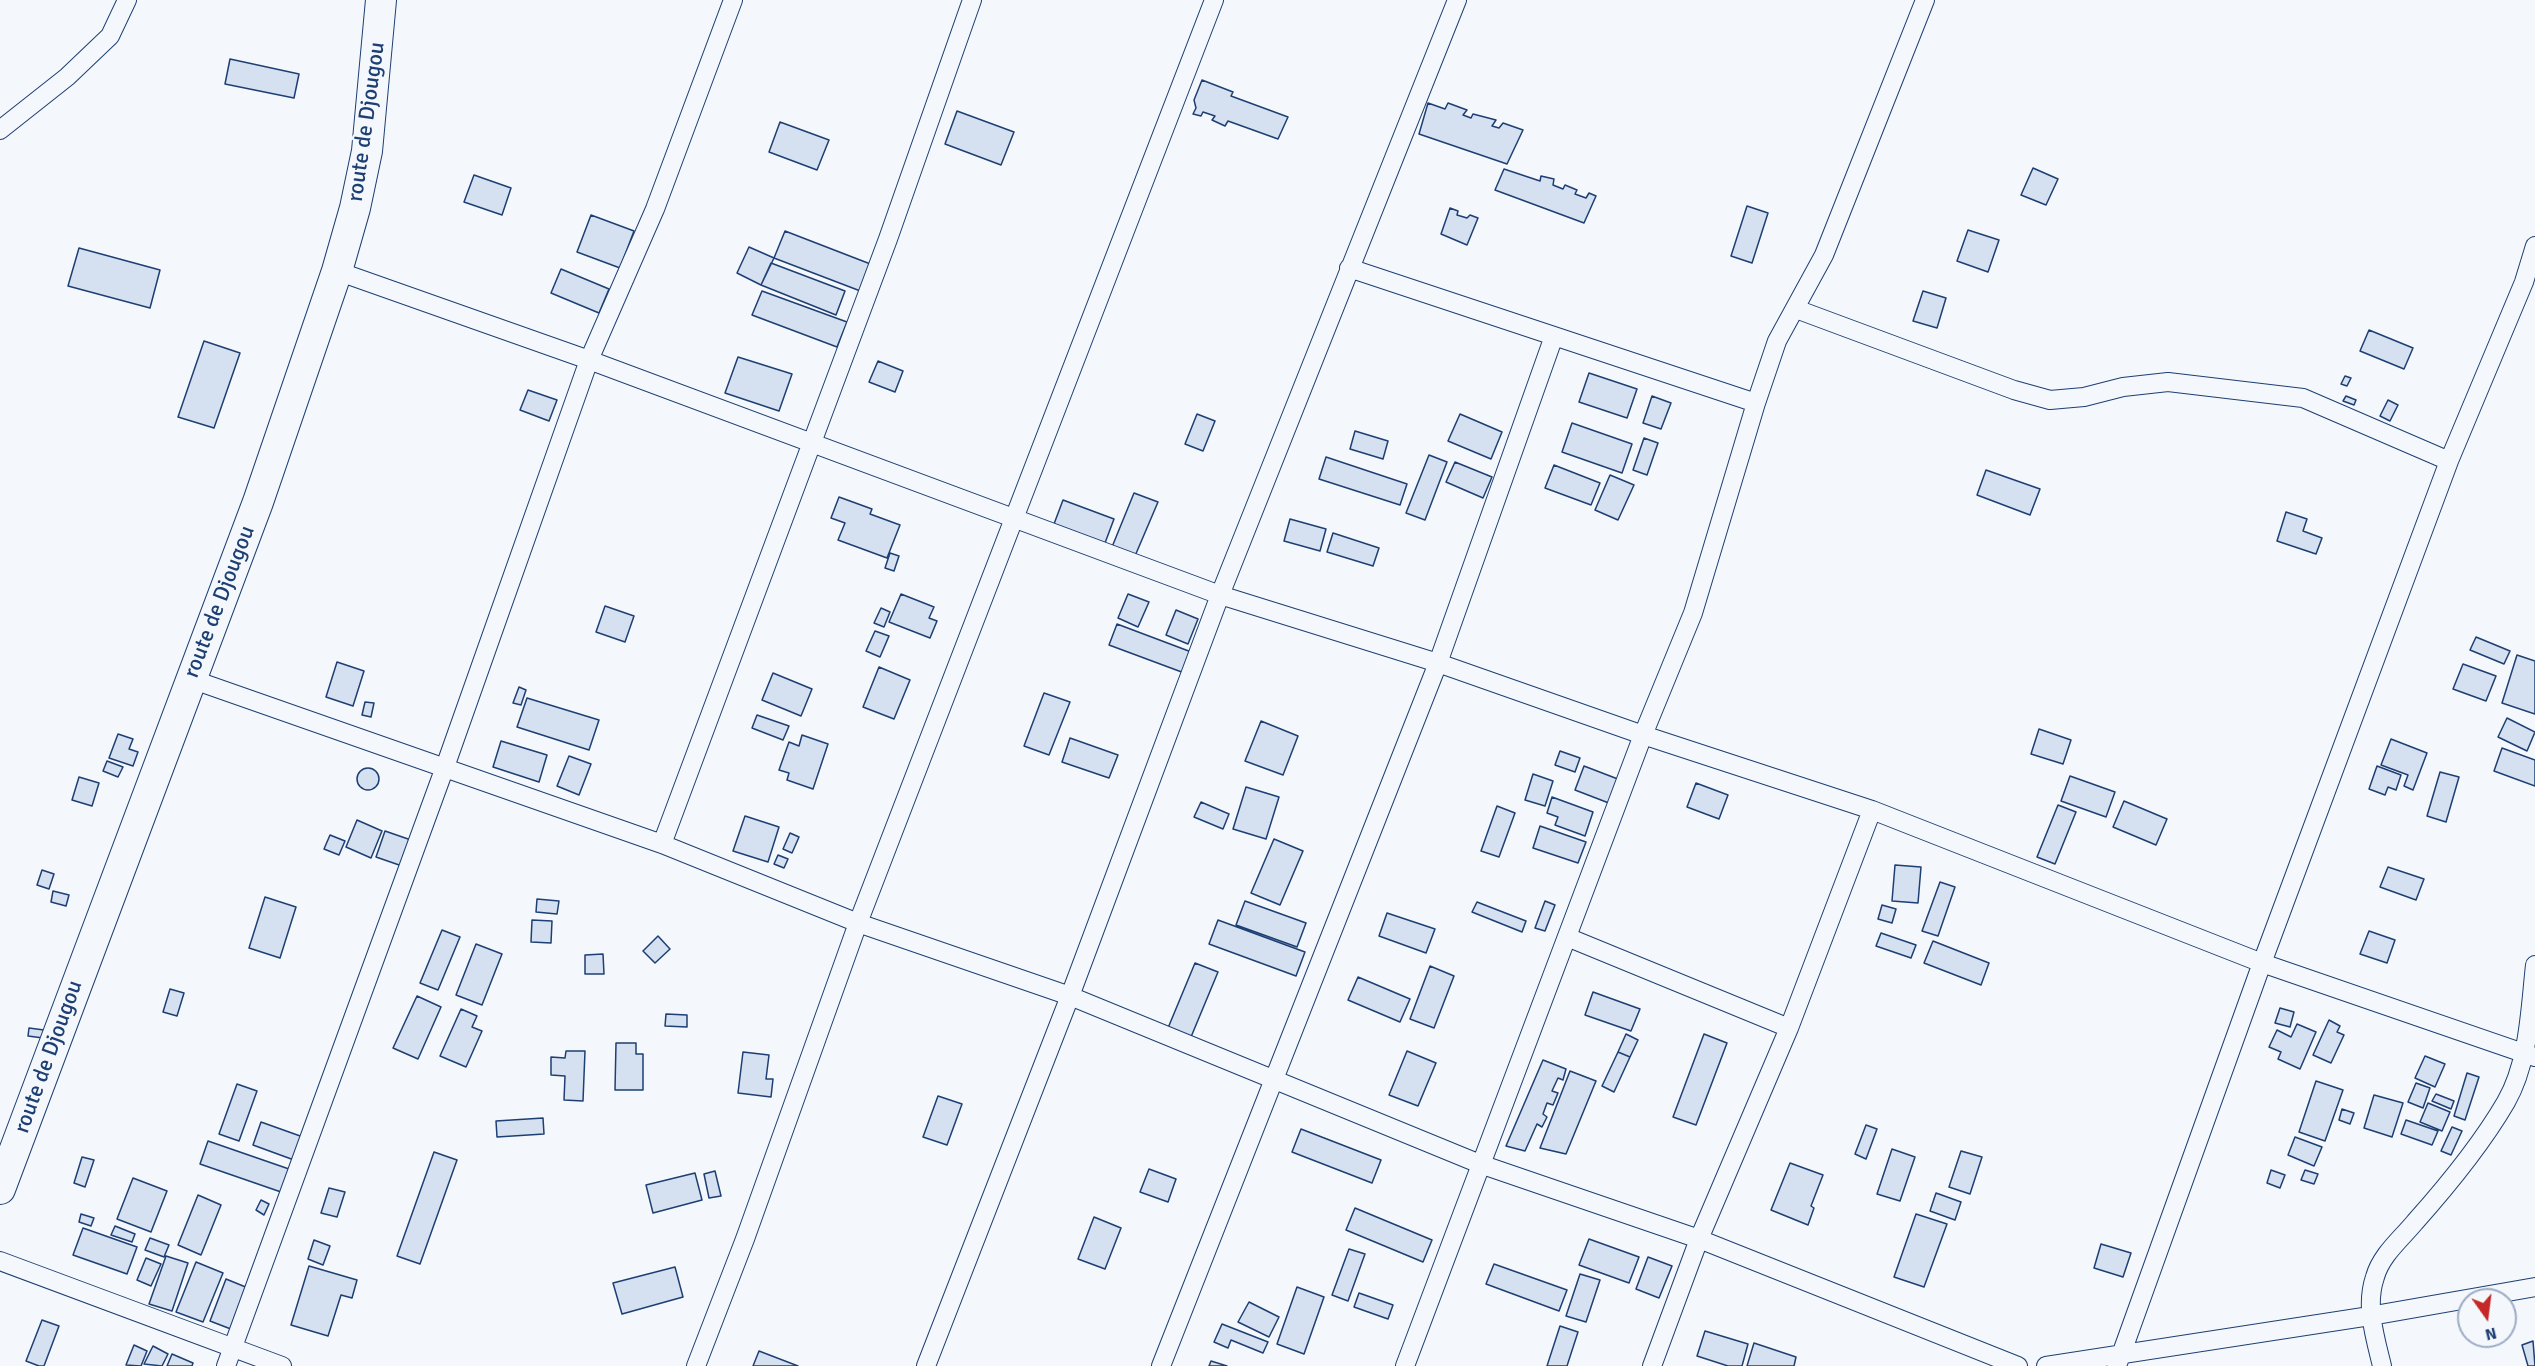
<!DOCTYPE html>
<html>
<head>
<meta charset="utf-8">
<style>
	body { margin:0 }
	#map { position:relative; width:2535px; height:1366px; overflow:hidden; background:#f4f7fb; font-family:Signika,sans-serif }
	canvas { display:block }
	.north { position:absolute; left:2457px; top:1288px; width:60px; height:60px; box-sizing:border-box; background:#f4f7fb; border:2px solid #9eadc5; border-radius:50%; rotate:166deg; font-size:16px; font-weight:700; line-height:24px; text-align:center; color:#1d3f73 }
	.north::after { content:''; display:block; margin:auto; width:21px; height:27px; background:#c62828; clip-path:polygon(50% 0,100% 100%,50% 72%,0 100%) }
</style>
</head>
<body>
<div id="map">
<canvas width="2535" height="1366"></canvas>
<div class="north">N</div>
</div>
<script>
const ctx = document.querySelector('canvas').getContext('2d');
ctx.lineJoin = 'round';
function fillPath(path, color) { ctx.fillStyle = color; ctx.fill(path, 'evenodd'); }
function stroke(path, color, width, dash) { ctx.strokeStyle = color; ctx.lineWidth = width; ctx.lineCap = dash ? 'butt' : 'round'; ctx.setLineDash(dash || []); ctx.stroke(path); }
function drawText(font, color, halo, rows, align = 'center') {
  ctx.font = font + ' Signika,sans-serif'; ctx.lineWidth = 4.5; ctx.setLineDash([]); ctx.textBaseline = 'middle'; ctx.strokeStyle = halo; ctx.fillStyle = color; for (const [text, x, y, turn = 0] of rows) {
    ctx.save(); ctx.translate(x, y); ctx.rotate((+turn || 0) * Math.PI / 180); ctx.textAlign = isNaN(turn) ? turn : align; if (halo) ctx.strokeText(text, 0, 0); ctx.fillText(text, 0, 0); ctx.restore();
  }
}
const building = new Path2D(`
	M230 59 299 74 294 98 225 84Z
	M1202 80 1233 92 1231 96 1288 117 1278 139 1228 121 1225 126 1212 120 1215 116 1203 112 1201 116 1193 114 1196 108 1194 100Z
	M1428 103 1445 109 1448 103 1467 110 1463 115 1471 118 1473 114 1496 120 1492 126 1499 128 1503 123 1523 130 1507 164 1419 134Z
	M957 111 1014 132 1001 165 945 144Z
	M780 122 829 140 817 170 769 152Z
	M2033 168 2058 179 2046 205 2021 195Z
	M1504 169 1540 181 1541 176 1554 179 1553 185 1563 189 1565 185 1577 190 1575 194 1586 198 1589 193 1596 196 1584 223 1495 190Z
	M474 175 511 188 502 215 464 202Z
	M1747 206 1768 213 1752 263 1731 256Z
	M1450 208 1458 211 1457 215 1467 218 1470 215 1478 218 1467 245 1441 234Z
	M591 215 634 231 620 268 577 252Z
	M1968 230 1999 240 1988 272 1957 261Z
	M785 231 873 265 863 292 774 258Z
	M749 247 774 258 761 285 737 273Z
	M79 248 160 270 150 308 68 286Z
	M771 263 845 291 836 315 761 285Z
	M561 269 609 289 599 313 551 293Z
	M762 291 847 322 837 347 752 315Z
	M1923 291 1946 298 1937 328 1913 321Z
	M2369 330 2413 348 2404 369 2360 351Z
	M204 341 240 353 214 428 178 417Z
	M738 357 792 374 779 411 725 393Z
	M878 361 903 371 895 392 869 382Z
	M1589 373 1637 389 1627 418 1579 402Z
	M2345 376 2351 378 2347 386 2341 384Z
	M528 390 557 400 549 421 520 410Z
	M1652 396 1671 403 1661 429 1643 423Z
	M2346 396 2356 400 2354 405 2343 401Z
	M2388 400 2398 405 2390 421 2380 416Z
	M1197 414 1215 421 1203 451 1185 444Z
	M1460 414 1502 432 1491 459 1448 441Z
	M1572 423 1632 444 1622 473 1562 452Z
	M1355 431 1388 441 1383 459 1350 449Z
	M1644 438 1658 443 1647 475 1633 470Z
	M1429 455 1447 462 1425 520 1406 513Z
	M1326 457 1407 484 1400 505 1319 479Z
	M1455 462 1492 477 1483 498 1446 482Z
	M1554 465 1600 483 1591 505 1545 488Z
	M1986 470 2040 489 2030 515 1977 495Z
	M1610 475 1634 485 1618 520 1595 510Z
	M1134 493 1158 502 1135 556 1112 547Z
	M839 497 872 509 870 514 900 525 887 558 838 540 845 523 831 518Z
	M1063 500 1114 519 1105 543 1054 524Z
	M2286 512 2307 519 2303 531 2322 538 2316 554 2277 541Z
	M1290 519 1326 529 1320 551 1284 541Z
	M1333 533 1379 548 1373 566 1327 552Z
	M890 553 899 556 894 571 885 568Z
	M901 594 934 607 929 618 937 621 930 638 889 622Z
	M1128 594 1149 602 1138 627 1118 618Z
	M605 606 634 616 625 642 596 632Z
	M881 608 890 612 884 627 874 623Z
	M1176 610 1198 619 1188 644 1166 635Z
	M1117 624 1194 653 1187 674 1109 645Z
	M875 631 889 636 880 657 866 651Z
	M2476 637 2510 651 2504 664 2470 650Z
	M2517 655 2535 661V714L2502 703Z
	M337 662 364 671 353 706 326 697Z
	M2463 664 2496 676 2486 701 2453 689Z
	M879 667 910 680 894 719 863 707Z
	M773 673 812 689 801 716 762 700Z
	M519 687 526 690 521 705 513 703Z
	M1044 693 1070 702 1049 755 1024 746Z
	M527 698 599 720 589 750 517 727Z
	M365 702 374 703 371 717 362 715Z
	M757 715 789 726 783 740 752 728Z
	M2507 718 2535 732 2527 751 2498 737Z
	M1261 721 1298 736 1283 775 1245 761Z
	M2039 729 2071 740 2063 764 2031 754Z
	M118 734 133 739 129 749 138 752 133 766 109 758Z
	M802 735 828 744 813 789 787 780 789 773 779 770 789 742 799 746Z
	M1070 738 1118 755 1109 778 1062 762Z
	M2391 739 2427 753 2413 790 2404 786 2408 775 2381 765Z
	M501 741 547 755 539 782 493 767Z
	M2502 748 2535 760V786L2494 771Z
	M1560 751 1580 758 1575 772 1555 765Z
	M569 756 591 764 579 795 557 786Z
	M107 761 123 767 118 777 103 771Z
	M1584 766 1623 781 1614 805 1575 790Z
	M2377 766 2401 775 2396 790 2388 787 2385 795 2369 789Z
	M357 779a11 11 0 1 1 22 0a11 11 0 1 1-22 0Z
	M2440 772 2459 777 2446 822 2427 816Z
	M1533 774 1553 781 1545 806 1525 800Z
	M2070 776 2115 792 2106 817 2061 801Z
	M79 777 99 783 92 806 72 800Z
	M1696 783 1728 795 1719 819 1687 807Z
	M1246 787 1279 797 1266 839 1233 829Z
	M1552 797 1593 812 1585 836 1555 825 1558 817 1547 813Z
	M2124 801 2167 819 2156 845 2113 827Z
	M1201 802 1229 814 1223 829 1194 817Z
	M2058 805 2076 812 2055 864 2037 857Z
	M1497 806 1515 813 1499 857 1481 851Z
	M745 816 779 827 768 862 733 851Z
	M357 820 382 831 371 858 346 847Z
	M1540 826 1586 842 1578 863 1533 848Z
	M385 831 411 840 402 866 376 857Z
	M790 833 799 837 792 853 783 849Z
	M330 835 345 841 339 855 324 849Z
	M1274 839 1303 851 1280 905 1251 893Z
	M778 855 788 859 784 868 774 864Z
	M1895 865 1921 867 1918 903 1892 901Z
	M2388 867 2424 879 2416 900 2380 887Z
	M42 870 54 874 49 889 37 885Z
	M1940 882 1955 887 1938 936 1922 931Z
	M53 891 69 895 66 906 51 902Z
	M265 897 296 907 280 958 249 948Z
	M537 899 559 901 557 914 536 912Z
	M1245 901 1306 923 1297 947 1236 925Z
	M1545 901 1555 905 1545 931 1535 928Z
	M1477 902 1526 921 1522 932 1472 912Z
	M1882 905 1896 909 1892 923 1878 919Z
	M1387 913 1435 929 1426 953 1379 936Z
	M532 920 552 921 551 943 531 942Z
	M1218 920 1305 952 1296 976 1209 944Z
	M442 930 460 937 438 990 420 983Z
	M2369 931 2395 940 2387 963 2360 954Z
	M1881 933 1916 945 1911 958 1876 946Z
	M658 936 670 949 655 963 643 951Z
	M1933 941 1989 963 1981 985 1924 963Z
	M476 944 502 954 482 1005 456 995Z
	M603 954 604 974H585V955Z
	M1195 963 1218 972 1191 1037 1168 1028Z
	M1430 966 1454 976 1434 1028 1410 1019Z
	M1358 977 1410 999 1400 1022 1348 1000Z
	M170 989 184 993 177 1016 163 1012Z
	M1593 992 1640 1009 1631 1031 1585 1015Z
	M417 996 441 1007 418 1059 393 1048Z
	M2280 1008 2294 1012 2290 1027 2275 1023Z
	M461 1009 477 1016 472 1027 482 1031 466 1067 440 1056Z
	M666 1014 687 1015V1027L665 1026Z
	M2329 1020 2340 1026 2337 1032 2344 1035 2331 1063 2313 1055Z
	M2297 1024 2316 1032 2300 1069 2278 1059 2281 1052 2269 1047 2277 1030 2291 1037Z
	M29 1028 44 1030 43 1038 28 1036Z
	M1626 1034 1638 1040 1630 1057 1618 1052Z
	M1704 1034 1727 1043 1696 1125 1673 1117Z
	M616 1043H636V1054H643V1090H615Z
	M566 1051H585L583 1101 564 1100 565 1076 551 1075V1057L565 1058Z
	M1407 1051 1436 1063 1418 1106 1389 1095Z
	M743 1052 769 1055 766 1079H773L771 1097 738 1093Z
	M1618 1052 1630 1057 1614 1092 1602 1086Z
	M2425 1056 2445 1064 2435 1087 2415 1078Z
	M1543 1060 1566 1069 1563 1080 1558 1078 1552 1091 1558 1093 1553 1105 1547 1103 1543 1114 1547 1117 1542 1127 1537 1124 1525 1151 1506 1146Z
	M1570 1071 1596 1081 1566 1154 1540 1148Z
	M2467 1073 2479 1077 2465 1120 2454 1116Z
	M2316 1081 2343 1090 2325 1141 2299 1132Z
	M2416 1083 2430 1088 2423 1108 2408 1102Z
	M237 1084 257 1091 239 1141 219 1134Z
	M2436 1094 2454 1101 2451 1109 2432 1101Z
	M2374 1095 2403 1103 2392 1137 2364 1128Z
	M938 1096 962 1104 947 1145 923 1137Z
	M2428 1103 2450 1112 2442 1131 2420 1122Z
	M2342 1109 2354 1113 2350 1124 2339 1120Z
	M543 1118 544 1134 497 1137 496 1121Z
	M2406 1120 2438 1131 2432 1145 2401 1134Z
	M261 1122 303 1137 294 1160 253 1145Z
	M1866 1125 1877 1129 1866 1159 1855 1154Z
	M2452 1127 2462 1131 2451 1155 2441 1151Z
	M1301 1129 1381 1160 1372 1183 1292 1152Z
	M2295 1137 2322 1147 2314 1166 2288 1155Z
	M208 1141 289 1169 281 1192 200 1164Z
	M1892 1149 1915 1157 1900 1201 1877 1194Z
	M1961 1151 1982 1157 1970 1194 1949 1187Z
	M434 1152 457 1160 420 1264 397 1256Z
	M82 1157 94 1160 85 1187 74 1183Z
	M1790 1163 1823 1175 1811 1206 1814 1208 1808 1225 1771 1210Z
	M1149 1169 1176 1179 1168 1202 1140 1192Z
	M2271 1170 2285 1175 2280 1188 2267 1183Z
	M2305 1170 2318 1174 2314 1184 2301 1180Z
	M715 1171 721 1196 709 1198 704 1174Z
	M695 1173 702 1200 653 1213 646 1185Z
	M133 1178 167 1191 151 1232 117 1219Z
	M329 1188 345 1192 337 1217 321 1213Z
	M1936 1193 1961 1202 1955 1220 1930 1211Z
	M198 1195 221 1205 201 1255 178 1245Z
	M261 1200 269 1204 264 1215 256 1210Z
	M1355 1208 1432 1240 1423 1262 1346 1230Z
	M81 1214 94 1218 91 1226 79 1222Z
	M1916 1214 1947 1224 1924 1287 1894 1277Z
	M1094 1217 1121 1228 1105 1269 1078 1259Z
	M115 1226 135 1234 132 1242 111 1235Z
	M83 1228 137 1247 127 1274 73 1255Z
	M150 1238 169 1245 164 1257 145 1250Z
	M1589 1239 1639 1257 1629 1283 1579 1265Z
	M314 1240 330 1246 323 1265 308 1259Z
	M2101 1244 2131 1253 2123 1277 2094 1268Z
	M1349 1249 1365 1254 1348 1301 1332 1295Z
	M166 1256 188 1263 172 1311 149 1304Z
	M1648 1257 1672 1266 1659 1298 1636 1289Z
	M146 1258 161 1264 151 1286 137 1280Z
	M196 1262 223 1273 203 1322 176 1312Z
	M1494 1264 1567 1290 1559 1311 1486 1284Z
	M309 1266 357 1280 352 1298 341 1295 328 1336 291 1325Z
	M675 1267 683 1297 622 1314 613 1283Z
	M1580 1274 1600 1280 1586 1322 1566 1316Z
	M226 1279 253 1290 236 1331 210 1321Z
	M1297 1287 1324 1297 1304 1354 1277 1344Z
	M1359 1293 1393 1305 1388 1319 1354 1307Z
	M1249 1302 1279 1317 1269 1337 1238 1322Z
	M42 1320 59 1326 44 1366H39L26 1361Z
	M1222 1324 1268 1342 1263 1353 1231 1340 1228 1348 1214 1342Z
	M1560 1326 1578 1332 1567 1366H1547Z
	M1705 1331 1748 1344 1742 1366H1728L1697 1356Z
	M2533 1341 2535 1366H2528L2522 1345Z
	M1754 1343 1796 1357 1794 1366H1747Z
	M134 1345 147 1351 141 1366 126 1365Z
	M153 1346 168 1354 162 1366 144 1364Z
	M759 1351 798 1366H753Z
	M172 1354 193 1363 192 1366H167Z
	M1211 1361 1227 1366H1209Z`);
const minor = new Path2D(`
	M0 130 67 77 110 36 127 0
	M1349 268 1756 403
	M337 271 589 360 1220 595 1438 663 1643 735 1872 810 2262 963 2535 1057
	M1796 309 2014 390 2050 400 2084 397 2123 387 2168 382 2303 398 2449 461
	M191 679 662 844 858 923 1070 996 1480 1164 1699 1239 2018 1366
	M662 844 888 239 972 0
	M1567 937 1789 1028
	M0 1261 282 1366
	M226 1366 445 767 589 360 655 209 733 0
	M696 1366 745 1239 858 923 1214 0
	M926 1366 1070 996 1220 595 1457 0
	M1161 1366 1438 663 1554 336
	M1405 1366 1643 735 1693 613 1756 403 1777 341 1824 255 1925 0
	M1652 1366 1699 1239 1789 1028 1872 810
	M2046 1366 2370 1316 2535 1287
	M2117 1366 2262 963 2449 461 2524 282 2535 246
	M2382 1366C2375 1337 2365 1306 2375 1277 2381 1255 2401 1239 2415 1222 2448 1185 2481 1145 2506 1102 2529 1062 2530 1010 2535 965`);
const trunk = new Path2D(`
	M0 1189 258 502 337 271 355 208 367 151 381 0`);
const streetNames = [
	["route de Djougou",367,122,-82],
	["route de Djougou",220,602,-69],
	["route de Djougou",49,1057,-70]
];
fillPath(building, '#d5e0f0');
stroke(building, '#1d3f73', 1.5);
stroke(minor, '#1d3f73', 20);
stroke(trunk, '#1d3f73', 32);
stroke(minor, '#f4f7fb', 18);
stroke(trunk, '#f4f7fb', 30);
drawText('22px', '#1d3f73', '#f4f7fb', streetNames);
</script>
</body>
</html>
